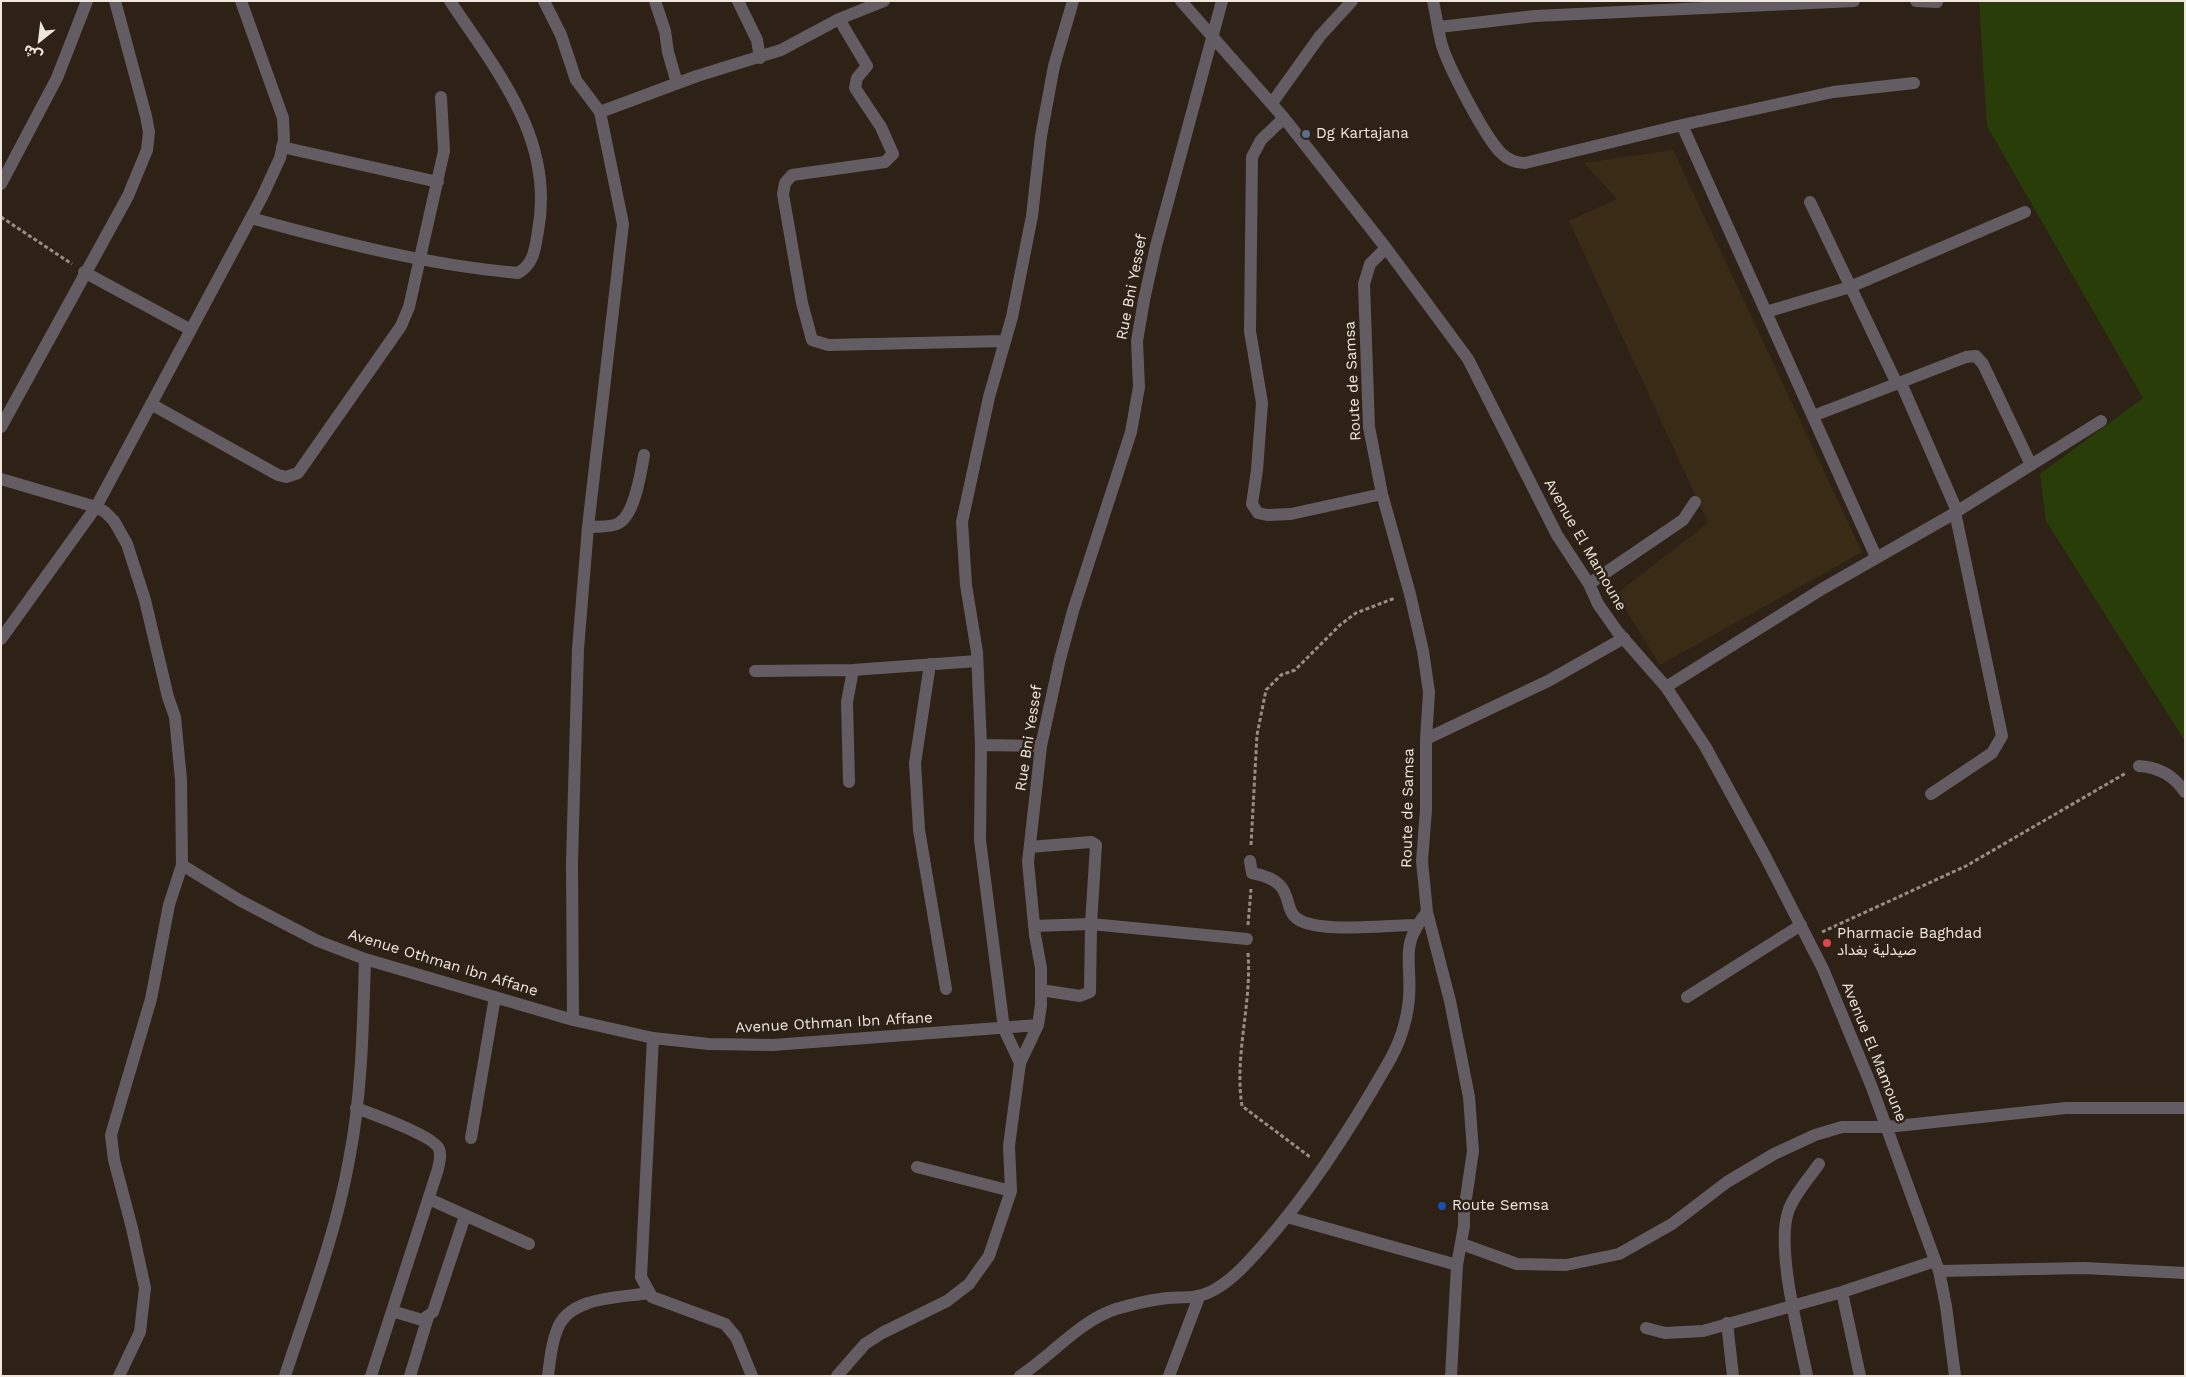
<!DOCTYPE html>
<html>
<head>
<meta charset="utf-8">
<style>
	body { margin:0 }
	#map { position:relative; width:2186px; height:1377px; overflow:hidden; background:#2d2215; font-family:"Work Sans","Noto Sans Arabic",sans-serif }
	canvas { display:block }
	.frame { position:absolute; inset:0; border:2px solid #efe7de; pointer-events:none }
	.north { position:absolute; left:15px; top:15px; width:50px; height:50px; -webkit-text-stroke:4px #2d2215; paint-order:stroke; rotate:209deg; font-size:14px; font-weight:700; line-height:20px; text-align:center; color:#efe7de }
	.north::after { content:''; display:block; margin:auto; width:18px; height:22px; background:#efe7de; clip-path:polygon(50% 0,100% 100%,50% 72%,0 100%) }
</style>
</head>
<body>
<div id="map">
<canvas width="2186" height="1377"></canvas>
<div class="frame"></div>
<div class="north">ش</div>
</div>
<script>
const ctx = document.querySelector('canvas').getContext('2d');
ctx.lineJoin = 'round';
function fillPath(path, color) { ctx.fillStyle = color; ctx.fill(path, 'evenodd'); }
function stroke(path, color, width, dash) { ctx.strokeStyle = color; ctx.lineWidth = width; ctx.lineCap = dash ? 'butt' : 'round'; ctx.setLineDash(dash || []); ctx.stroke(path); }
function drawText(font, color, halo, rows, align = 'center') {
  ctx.font = font + ' "Work Sans","Noto Sans Arabic",sans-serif'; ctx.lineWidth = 5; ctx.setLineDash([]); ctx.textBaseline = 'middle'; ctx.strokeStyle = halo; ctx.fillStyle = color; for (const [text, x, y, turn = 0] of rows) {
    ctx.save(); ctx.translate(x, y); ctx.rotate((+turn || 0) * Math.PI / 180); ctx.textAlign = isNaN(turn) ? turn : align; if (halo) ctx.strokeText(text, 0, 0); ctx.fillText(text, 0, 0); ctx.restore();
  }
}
const built = new Path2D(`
	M1673 150 1862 552 1660 665 1616 594 1708 523 1569 221 1617 199 1584 163Z`);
const green = new Path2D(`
	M1979 1H2185V741L2046 521 2040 474 2143 398 1987 126Z`);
const path = new Path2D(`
	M1 217 72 264
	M1251 845 1257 735 1266 690 1281 675 1295 670 1340 625 1356 613 1395 598
	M1248 925 1251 889
	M1822 932 1966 866 2126 773
	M1248 953C1252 1004 1234 1055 1242 1106L1310 1157`);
const minor = new Path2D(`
	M544 1 561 35 576 80 600 112 623 224 588 527 578 649 572 862 573 1020
	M655 1 665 31 668 52 677 83
	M738 1 757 40 760 58
	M1181 1 1284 118 1386 248 1468 359 1557 535 1589 584 1598 604 1617 631 1666 687 1705 746 1764 854 1823 969 1871 1085 1939 1271 1946 1306 1955 1376
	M1433 1C1436 15 1438 29 1441 42 1447 65 1485 137 1501 153 1508 160 1516 163 1525 163L1682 125 1876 557
	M1916 1 1937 2
	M839 19 867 66 857 78 855 88 881 127 893 154 885 162 792 175 785 183 783 194 802 303 812 340 828 345 1005 341
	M1439 27 1535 16 1854 1
	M1272 103 1320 36 1352 1
	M600 112 697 76 781 50 839 19 884 1
	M1284 118 1261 140 1252 157 1250 331 1262 403 1257 470 1252 504 1258 513 1267 515 1291 514 1382 494
	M1682 125 1833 92 1914 83
	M282 147 438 182
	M1 184 57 78 87 1
	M1810 202 1897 384
	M251 218C338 242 427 265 518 273 534 264 535 249 538 231 555 140 498 73 450 1
	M1386 248 1370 264 1364 284 1369 427 1382 494 1410 594 1423 651 1429 692 1426 739V810L1422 861 1427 912 1450 1001 1469 1097 1473 1151 1464 1212V1226L1457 1265 1451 1376
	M84 272 191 330
	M1766 312 1850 287 2025 212
	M1901 383 1957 511
	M151 404 278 475 286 477 298 473 401 326 409 307 444 151 441 97
	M1813 416 1966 357 1976 356 1983 364 2031 465
	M1 427 128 196 147 150 149 132 146 116 115 1
	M1 479 96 507 105 512 114 521 127 544 145 600 168 697 175 717 181 780 182 865 169 905 151 999 111 1135 114 1160 132 1228 145 1288 140 1332 119 1376
	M588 527C597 526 611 528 619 523 635 514 641 472 644 455
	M1589 584 1683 520 1695 502
	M1 639 96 507 262 197 280 158 284 140 283 118 241 1
	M930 664 915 763 919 830 946 989
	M755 671 853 670 977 661
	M1666 687 1822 589 1948 517 2101 421
	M1426 739 1548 681 1624 638
	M981 745 1041 746
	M2139 766C2158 767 2174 776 2185 792
	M849 782 847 702 853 670
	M1931 794 1992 753 2002 736 1955 512
	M1030 847 1091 842 1096 845 1091 924 1090 992 1080 996 1041 990
	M1250 861 1252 873C1301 882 1278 910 1301 921 1327 933 1388 925 1417 925
	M182 865 241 901 318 941 365 959 573 1020 653 1038 709 1044 773 1045 1038 1025
	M1034 926 1091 924 1247 939
	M1687 997 1801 925
	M653 1038 641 1277 652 1297 725 1324 736 1337 752 1376
	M1020 1063 1004 1029 980 840 981 745 977 652 966 585 962 522 989 397 1012 317 1032 216 1041 136 1054 66 1073 1
	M356 1108C372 1114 434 1136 439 1149 442 1156 439 1162 438 1169L371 1376
	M471 1138 495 997
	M917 1167 1011 1191
	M429 1199 529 1244
	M1287 1217 1457 1265
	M1462 1244 1517 1264 1566 1265 1619 1254 1672 1224 1727 1182 1774 1154 1815 1135 1842 1127H1887L2066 1108H2185
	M1939 1271 2084 1268 2185 1273
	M1842 1292 1860 1376
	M392 1311 422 1320 433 1312 465 1216
	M1727 1323 1733 1376
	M1646 1328 1665 1333 1703 1331 1842 1292 1935 1261
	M285 1376C308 1305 336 1234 349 1160 362 1094 363 1026 365 959
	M410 1376 428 1317
	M548 1376C550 1361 551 1344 557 1330 569 1296 619 1298 649 1293
	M837 1376 865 1344 882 1333 947 1301 969 1284 989 1256 1011 1191 1009 1146 1020 1063 1038 1025 1041 1005V968L1035 935 1028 862 1041 746 1060 659 1073 611 1131 432 1139 387 1137 341 1144 300 1156 246 1222 1
	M1020 1376C1051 1356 1081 1320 1116 1309 1130 1305 1146 1301 1160 1299 1178 1296 1195 1300 1212 1291 1233 1280 1249 1261 1265 1243 1312 1189 1351 1128 1387 1065 1399 1045 1407 1022 1409 998 1412 959 1399 947 1427 912
	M1169 1376 1199 1297
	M1807 1376C1799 1335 1776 1250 1788 1212 1793 1196 1809 1178 1819 1164`);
const markers = [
	[1306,134,5,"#5c6f8a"],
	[1827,943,5,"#e0444e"],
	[1442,1206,5,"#1a4fb4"]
];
const poiNames = [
	["Dg Kartajana",1316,134],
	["Pharmacie Baghdad",1837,934],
	["صيدلية بغداد",1837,951],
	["Route Semsa",1452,1206]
];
const streetNames = [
	["Rue Bni Yessef",1132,287,-79],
	["Route de Samsa",1353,381,-93],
	["Avenue El Mamoune",1585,545,60],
	["Rue Bni Yessef",1029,738,-81],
	["Route de Samsa",1408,808,-89],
	["Avenue Othman Ibn Affane",443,963,17],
	["Avenue Othman Ibn Affane",834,1023,-3],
	["Avenue El Mamoune",1874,1052,68]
];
fillPath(built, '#3a2b17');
fillPath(green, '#283d08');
stroke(path, '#978d83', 3, [4, 2.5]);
stroke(minor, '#635d63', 12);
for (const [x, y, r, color] of markers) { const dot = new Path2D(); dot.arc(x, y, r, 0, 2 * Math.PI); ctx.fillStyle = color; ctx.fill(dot); stroke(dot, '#2d2215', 2); }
drawText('15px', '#efe7de', '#2d2215', poiNames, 'left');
drawText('15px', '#efe7de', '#2d2215', streetNames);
</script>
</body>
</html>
